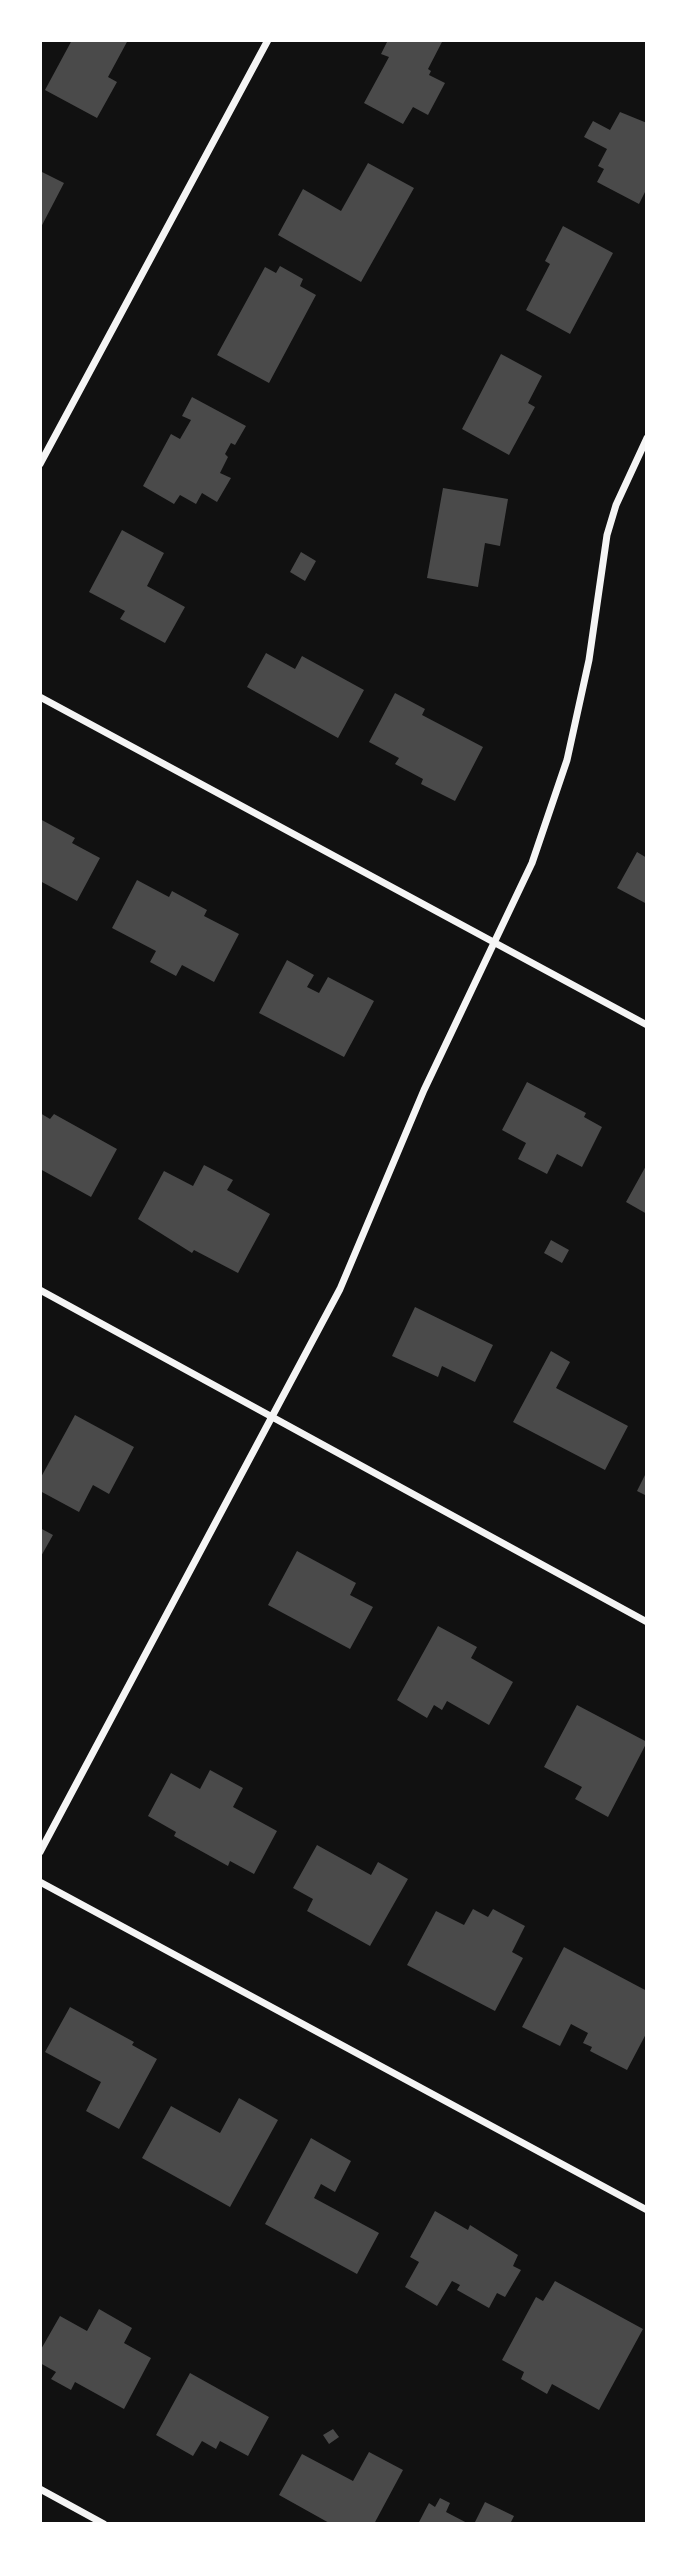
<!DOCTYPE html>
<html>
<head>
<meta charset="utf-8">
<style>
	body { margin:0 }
	#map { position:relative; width:687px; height:2564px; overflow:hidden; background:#111; font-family:Overpass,sans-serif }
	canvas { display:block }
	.frame { position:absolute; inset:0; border:42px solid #fff; pointer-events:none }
</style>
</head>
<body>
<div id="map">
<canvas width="687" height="2564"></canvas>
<div class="frame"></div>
</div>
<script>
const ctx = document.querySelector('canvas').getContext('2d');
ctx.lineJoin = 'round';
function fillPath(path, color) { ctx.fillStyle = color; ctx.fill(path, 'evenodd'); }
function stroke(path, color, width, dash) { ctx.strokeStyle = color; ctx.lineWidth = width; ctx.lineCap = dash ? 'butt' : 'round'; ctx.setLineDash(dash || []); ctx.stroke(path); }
const building = new Path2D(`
	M72 40H128L108 77 117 82 97 118 45 90Z
	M388 40H443L428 69 431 71 429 75 445 83 428 115 413 107 403 124 364 103 389 57 381 54Z
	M620 112 647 123V188L639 204 597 182 604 169 598 166 607 149 584 137 593 121 610 130Z
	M368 163 414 188 361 282 278 235 303 189 341 211Z
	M40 171 64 183 40 229Z
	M563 226 613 253 570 334 526 310 550 264 545 261Z
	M280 266 303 279 300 286 316 295 269 383 217 355 265 267 276 273Z
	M501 354 542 376 528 403 535 407 509 455 462 429Z
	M192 397 246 426 235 445 231 443 225 454 228 457 220 473 231 478 217 502 202 493 196 504 180 495 174 504 143 486 171 434 180 439 191 420 182 416Z
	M443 488 508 499 500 546 485 543 478 587 427 578Z
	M122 530 164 553 147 586 185 607 165 643 120 619 125 611 89 592Z
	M301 552 316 561 305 581 290 572Z
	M266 653 295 669 302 656 364 690 338 738 247 687Z
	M395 693 425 709 422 715 483 747 455 801 421 784 423 779 395 764 399 758 369 742Z
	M40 819 75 838 72 843 100 858 77 901 40 881Z
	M637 852 647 858V904L617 888Z
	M137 880 169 897 172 891 207 910 204 916 239 934 214 982 182 965 176 976 150 962 156 951 112 928Z
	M287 960 314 975 307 987 319 993 328 977 374 1001 344 1057 259 1013Z
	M527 1082 586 1113 584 1117 602 1127 582 1167 557 1154 547 1174 518 1159 526 1143 502 1130Z
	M40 1113 50 1119 54 1114 117 1149 91 1197 40 1169Z
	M647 1164V1214L626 1202Z
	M204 1165 233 1180 227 1190 270 1214 238 1273 194 1250 192 1253 138 1219 164 1171 193 1186Z
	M551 1240 569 1250 562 1263 544 1253Z
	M415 1307 493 1345 475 1382 442 1366 438 1377 392 1356Z
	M551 1351 570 1362 556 1388 628 1426 605 1470 513 1422Z
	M75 1415 134 1447 109 1494 93 1485 79 1512 40 1491V1479Z
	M647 1471V1496L637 1491Z
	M40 1528 53 1535 40 1558Z
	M297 1551 356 1583 350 1595 373 1607 350 1649 268 1605Z
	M438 1626 477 1647 471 1658 513 1682 489 1725 447 1701 442 1710 434 1705 427 1718 397 1700Z
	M577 1705 647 1742 608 1817 575 1799 582 1787 544 1767Z
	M210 1770 243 1788 233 1807 277 1831 254 1874 230 1861 228 1866 174 1836 176 1832 148 1816 171 1773 200 1789Z
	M317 1845 371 1875 378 1862 408 1879 370 1946 307 1911 313 1899 293 1888Z
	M473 1909 488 1917 493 1909 525 1926 512 1952 523 1958 495 2011 407 1965 436 1911 464 1925Z
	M564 1947 647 1991V2032L627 2070 590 2051 592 2047 583 2043 588 2033 571 2024 560 2046 522 2027Z
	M70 2007 134 2042 132 2045 157 2059 119 2129 86 2111 101 2082 45 2052Z
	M239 2098 278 2120 230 2207 142 2158 171 2106 220 2133Z
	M311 2138 351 2161 335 2192 321 2184 314 2198 379 2233 357 2274 265 2224Z
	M435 2211 468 2230 470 2225 518 2255 513 2266 521 2270 505 2297 497 2293 489 2308 457 2290 460 2285 452 2281 437 2306 405 2287 419 2262 410 2257Z
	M555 2281 643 2329 599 2410 552 2384 547 2394 521 2379 524 2372 502 2360 536 2297 543 2301Z
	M99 2309 132 2328 124 2343 151 2358 124 2409 75 2382 71 2390 51 2379 56 2372 40 2363V2351L60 2316 87 2331Z
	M190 2373 269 2417 248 2456 220 2441 216 2449 202 2441 193 2456 156 2435Z
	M333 2429 339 2437 329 2444 323 2435Z
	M369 2452 403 2470 374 2524H331L279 2495 302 2454 353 2481Z
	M440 2498 450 2503 446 2512 469 2524H418L429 2503 435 2507Z
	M485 2502 514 2516 510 2524H474Z`);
const minor = new Path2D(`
	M40 464 268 40
	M40 697 647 1025
	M40 1290 647 1622
	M40 1852 340 1289 424 1090 532 863 567 760 589 660 607 535 616 505 647 438
	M40 1882 647 2210
	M40 2489 104 2524`);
fillPath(building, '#4a4a4a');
stroke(minor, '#f5f5f5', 7);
</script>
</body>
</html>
